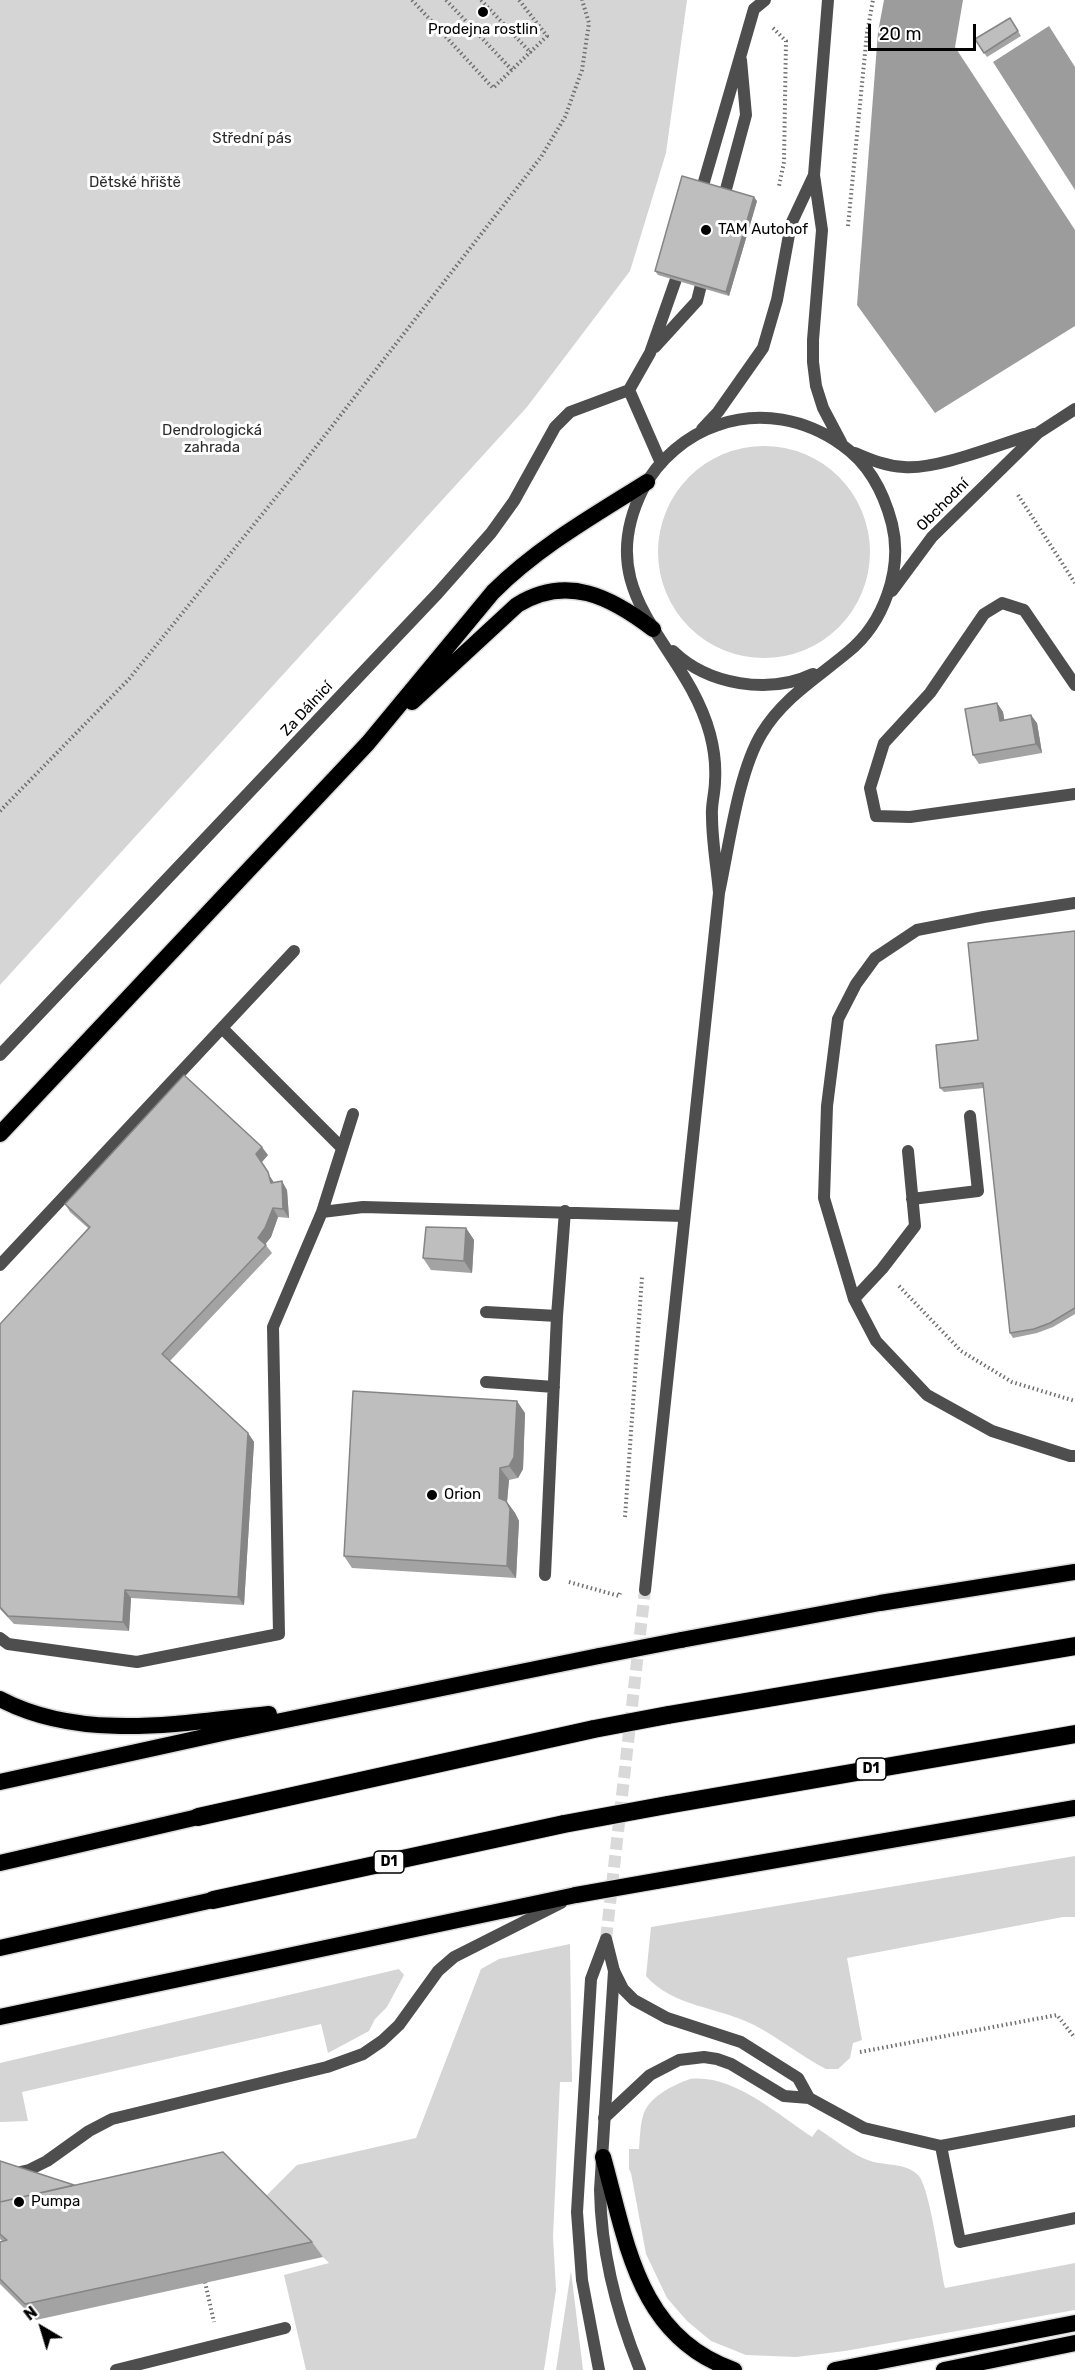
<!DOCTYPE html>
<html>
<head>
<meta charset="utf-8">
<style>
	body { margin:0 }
	#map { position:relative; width:1075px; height:2370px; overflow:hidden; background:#fff; font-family:Rubik,sans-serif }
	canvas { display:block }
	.north { position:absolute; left:12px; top:2298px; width:60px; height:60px; -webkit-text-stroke:4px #fff; paint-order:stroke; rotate:322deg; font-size:16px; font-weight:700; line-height:24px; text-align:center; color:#000 }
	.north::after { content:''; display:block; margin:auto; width:21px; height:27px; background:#000; clip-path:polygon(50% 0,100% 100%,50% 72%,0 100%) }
	.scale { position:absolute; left:868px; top:24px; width:108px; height:27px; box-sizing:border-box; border:3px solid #000; border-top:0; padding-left:8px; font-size:18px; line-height:21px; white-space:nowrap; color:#000; -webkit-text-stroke:4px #fff; paint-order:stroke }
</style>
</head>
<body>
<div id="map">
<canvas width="1075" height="2370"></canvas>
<div class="north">N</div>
<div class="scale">20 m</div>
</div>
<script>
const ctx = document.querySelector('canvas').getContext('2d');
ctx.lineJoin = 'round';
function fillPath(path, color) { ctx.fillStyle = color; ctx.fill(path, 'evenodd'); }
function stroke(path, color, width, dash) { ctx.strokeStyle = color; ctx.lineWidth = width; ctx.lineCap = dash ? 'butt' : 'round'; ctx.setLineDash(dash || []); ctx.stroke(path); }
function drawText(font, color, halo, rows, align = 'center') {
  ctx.font = font + ' Rubik,sans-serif'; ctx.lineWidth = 6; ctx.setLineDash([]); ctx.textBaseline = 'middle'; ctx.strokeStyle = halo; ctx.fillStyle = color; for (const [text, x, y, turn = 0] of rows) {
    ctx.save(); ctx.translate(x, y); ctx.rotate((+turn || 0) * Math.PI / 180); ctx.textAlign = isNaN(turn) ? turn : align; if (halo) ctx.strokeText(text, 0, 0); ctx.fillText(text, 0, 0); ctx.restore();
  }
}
const green = new Path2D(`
	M0 0H687L666 153 630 271 527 407 0 985Z
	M658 552a106 106 0 1 1 212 0a106 106 0 1 1-212 0Z
	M1075 1856V1917H1063L847 1958 862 2040 853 2043 850 2058 838 2069H826C801 2056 779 2038 754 2025 719 2007 673 2007 646 1976L651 1927Z
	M570 1944 572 2082H560L553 2237 556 2290 544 2370H306L284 2275 329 2263 264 2198 297 2165 416 2138 481 1969 499 1959Z
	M399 1969 404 1975 387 2007 375 2019 369 2031 328 2053 321 2024 22 2092 28 2121 0 2122V2063Z
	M690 2079C733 2074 777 2114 812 2137L818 2129C833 2138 856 2158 874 2162 887 2165 908 2164 918 2175 930 2187 940 2267 945 2288L1075 2263V2310L845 2351 796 2357 746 2355 711 2341 687 2321 667 2298 646 2254 631 2173 629 2169V2149H639C640 2138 640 2126 643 2116 648 2097 673 2085 690 2079Z
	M571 2271 583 2370H556Z`);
const water = new Path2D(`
	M884 0H963L955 47 1075 230V326L935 413 857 305 878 32Z
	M1049 26 1075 67V190L993 62Z`);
const tertiaryTunnel = new Path2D(`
	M606 1939 645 1590`);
const path = new Path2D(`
	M412 0 493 88 547 36 519 0
	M446 0 512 70
	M481 0 531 53
	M773 28 786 41 784 162 779 186
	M848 226 867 33 873 0
	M1018 495 1075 583
	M0 811 129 679 298 470 541 157 565 117 582 70 589 23 582 0
	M899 1286 961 1351 1012 1382 1075 1401
	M625 1517 642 1277
	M569 1582 619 1596 620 1593
	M860 2052 1057 2015 1075 2038
	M205 2282 214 2322`);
const service = new Path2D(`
	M699 199 754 9 765 0
	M722 204 746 115 741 60
	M655 347 697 301 704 273
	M661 463 629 390 650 353 681 265
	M1075 685 1024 610 1002 603 984 614 930 693 884 743 870 788 876 816 910 817 1075 794
	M1075 903 984 917 917 930 875 958 856 984 838 1019 827 1106 824 1198 854 1299 876 1341 927 1395 992 1431 1070 1456H1075
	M222 1028 342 1148
	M0 1055 438 593 491 533 514 501 555 427 570 412 629 390
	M912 1199 978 1191 970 1116
	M322 1212 353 1114
	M0 1265 294 951
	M854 1299 882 1269 915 1226 908 1151
	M486 1312 557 1316
	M486 1382 554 1387
	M545 1575 557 1316 565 1211
	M0 1638 8 1644 137 1662 279 1634 273 1327 322 1212 363 1207 684 1216
	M614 1971 623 1989 634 2000 667 2018 741 2042 798 2078 809 2098
	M604 2118 650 2075 679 2060 704 2057 717 2059 731 2064 784 2096 809 2098 864 2128 941 2146 1075 2121
	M941 2146 960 2242 1075 2218
	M0 2177 29 2170 47 2161 89 2131 112 2119 327 2067 363 2054 382 2041 399 2025 438 1971 454 1957 561 1903
	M116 2370 285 2328`);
const tertiary = new Path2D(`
	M828 0 814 175 822 230 813 340V362L816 386 823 408 841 442
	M702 429 718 412 763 348 777 300 791 224 814 175
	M855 453C871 460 886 466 904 467 937 470 1000 444 1034 434
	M892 591 932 537 1038 433 1075 409
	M673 651C708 685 769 695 813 674
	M645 1590 719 893C729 847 738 772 762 733 783 698 817 678 848 652 884 623 903 569 892 524 884 493 868 463 842 445 806 419 760 410 718 425 687 435 658 460 643 489 589 597 685 642 710 734 714 749 716 766 715 781 715 793 711 805 712 816 712 842 717 868 719 893
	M606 1939 614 1971 600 2190C601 2253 616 2311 640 2370
	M599 2370 582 2280 577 2212 591 1979 606 1939`);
const trunk = new Path2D(`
	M412 702 517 605C567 574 611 597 653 629
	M0 1134 368 743 493 592C538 547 593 516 647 482
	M681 1640 880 1603 1075 1572
	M0 1699C82 1742 181 1723 269 1714
	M0 1782 227 1732 599 1656
	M0 1863 198 1817
	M656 1881 1075 1808
	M0 1948 213 1900
	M0 2017 576 1895
	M603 2157C627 2243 638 2337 734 2370
	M835 2370 1075 2323
	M944 2370 1075 2343`);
const motorway = new Path2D(`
	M668 1715 1075 1646
	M667 1805 1075 1734
	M198 1817 594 1729
	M213 1900 564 1824`);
const trunkBridge = new Path2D(`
	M599 1656 681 1640
	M576 1895 656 1881`);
const motorwayBridge = new Path2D(`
	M594 1729 668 1715
	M564 1824 667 1805`);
const wall = new Path2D(`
	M1010 18 1021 36 987 57 975 39Z
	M757 201 729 296 658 275 655 271Z
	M997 703 1003 712 1004 720 1037 723 1042 753 979 764 973 755Z
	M1075 931V1314L1053 1327 1037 1333 1013 1338 1010 1333 984 1088 944 1092 940 1088 978 1040Z
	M268 1155 261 1163 274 1183 287 1190 289 1218 278 1217 271 1237 265 1244 272 1253 170 1361 248 1433 254 1442 244 1605 131 1598 129 1631 14 1624 0 1609V1324L88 1228 70 1212 65 1204Z
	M466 1228 474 1240 472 1273 431 1270 423 1258Z
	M525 1413 523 1469 518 1478 509 1480 507 1502 515 1513 519 1521 516 1578 352 1568 344 1556Z
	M0 2161 74 2185 312 2242 323 2257 36 2320 0 2284V2242L2 2241 0 2239Z`);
const shadedWall = new Path2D(`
	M754 197 757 201 729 296 726 292Z
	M997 703 1003 712 1006 729 1000 721Z
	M1031 715 1037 723 1042 753 1036 744Z
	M262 1147 268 1155 261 1163 273 1181 277 1192 271 1183 256 1154Z
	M282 1181 287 1190 289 1218 283 1209Z
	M273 1208 278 1217 271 1237 264 1246 258 1238Z
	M466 1228 474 1240 472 1273 464 1261Z
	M517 1401 525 1413 523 1469 518 1478 509 1466Z
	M248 1433 254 1442 244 1605 238 1597Z
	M500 1468 509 1480 507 1502 515 1513 519 1521 516 1578 507 1566 499 1498Z
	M125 1590 131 1598 129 1631 123 1622Z`);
const building = new Path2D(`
	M1010 18 1018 31 984 53 975 39Z
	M682 176 754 197 726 292 655 271Z
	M997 703 1000 721 1031 715 1036 744 973 755 965 709Z
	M1075 931V1308L1050 1323 1034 1329 1010 1333 983 1083 940 1088 936 1045 978 1040 968 943Z
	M184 1075 262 1147 256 1154 268 1172 271 1183 282 1181 283 1209 273 1208 265 1228 258 1238 266 1245 162 1354 248 1433 238 1597 125 1590 123 1622 8 1616 0 1607V1324L90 1227 65 1204Z
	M426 1227 466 1228 464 1261 423 1258Z
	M353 1391 517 1401 514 1457 509 1466 500 1468 499 1498 506 1501 510 1509 507 1566 344 1556Z
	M223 2152 312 2242 25 2304 0 2279V2242L7 2240 0 2234V2202Z
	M0 2161 74 2185 0 2202Z`);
const markers = [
	[483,12,6,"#000"],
	[706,230,6,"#000"],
	[432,1495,6,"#000"],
	[19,2202,6,"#000"]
];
const shields = [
	[871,1769,30],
	[389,1862,30]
];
const shieldNames = [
	["D1",871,1769],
	["D1",389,1862]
];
const poiNames = [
	["Prodejna rostlin",483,30,"center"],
	["TAM Autohof",718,230],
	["Orion",444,1495],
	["Pumpa",31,2202]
];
const parkNames = [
	["Střední pás",252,139],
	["Dětské hřiště",135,183],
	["Dendrologická",212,431],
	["zahrada",212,448]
];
const streetNames = [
	["Obchodní",943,505,-45],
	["Za Dálnicí",307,709,-47]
];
fillPath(green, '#d5d5d5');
fillPath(water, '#9c9c9c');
stroke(tertiaryTunnel, '#d9d9d9', 12, [12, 6]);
stroke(trunk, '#dbdbdb', 19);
stroke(motorway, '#dbdbdb', 20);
stroke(path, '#707070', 4, [1.5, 3]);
stroke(service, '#4e4e4e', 12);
stroke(tertiary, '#4e4e4e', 12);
stroke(trunk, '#000', 16);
stroke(motorway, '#000', 18);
stroke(trunkBridge, '#dbdbdb', 19, []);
stroke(motorwayBridge, '#dbdbdb', 20, []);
stroke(trunkBridge, '#000', 16);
stroke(motorwayBridge, '#000', 18);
fillPath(wall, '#a3a3a3');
fillPath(shadedWall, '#858585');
fillPath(building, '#bebebe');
stroke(building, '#858585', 1.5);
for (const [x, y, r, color] of markers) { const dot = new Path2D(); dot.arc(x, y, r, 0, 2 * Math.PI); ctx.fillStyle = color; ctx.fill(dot); stroke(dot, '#fff', 2); }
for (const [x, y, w] of shields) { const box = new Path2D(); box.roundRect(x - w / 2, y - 11, w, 22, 4.5); ctx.fillStyle = '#fff'; ctx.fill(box); stroke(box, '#000', 1.5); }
drawText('bold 14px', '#000', null, shieldNames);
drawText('15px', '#000', '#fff', poiNames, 'left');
drawText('15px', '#2c2c2c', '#fff', parkNames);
drawText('15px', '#000', '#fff', streetNames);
</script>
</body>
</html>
